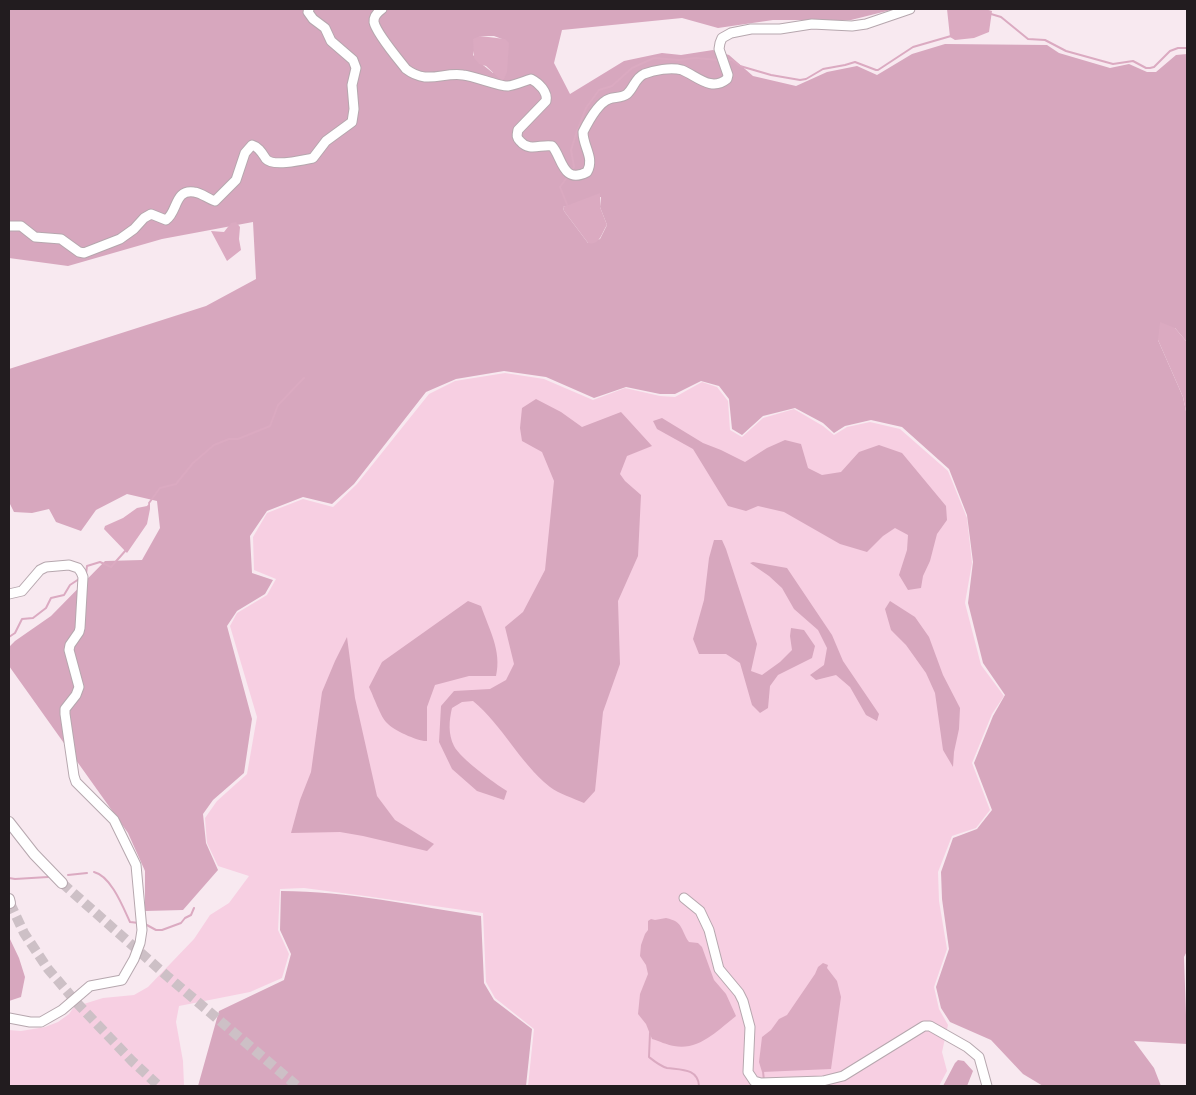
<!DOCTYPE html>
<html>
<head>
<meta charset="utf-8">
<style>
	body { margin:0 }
	#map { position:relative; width:1196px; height:1095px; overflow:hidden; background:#f8e9f0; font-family:"Asap Condensed",sans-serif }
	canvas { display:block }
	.frame { position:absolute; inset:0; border:10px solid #221c1f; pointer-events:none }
</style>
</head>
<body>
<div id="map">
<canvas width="1196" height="1095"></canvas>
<div class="frame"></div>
</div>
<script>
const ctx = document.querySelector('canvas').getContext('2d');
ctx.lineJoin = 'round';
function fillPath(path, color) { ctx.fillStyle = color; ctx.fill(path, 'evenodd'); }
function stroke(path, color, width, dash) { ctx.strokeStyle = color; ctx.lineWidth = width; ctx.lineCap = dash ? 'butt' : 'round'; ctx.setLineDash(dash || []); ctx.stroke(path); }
const green = new Path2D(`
	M505 373 544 379 593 400 625 388 660 396 675 397 702 382 717 387 728 401 730 430 742 437 763 418 794 409 823 426 834 435 847 427 870 422 900 429 948 471 967 518 972 563 965 603 981 665 1004 696 992 714 972 763 990 810 976 828 952 836 938 872 939 901 947 949 934 987 939 1009 948 1025 942 1052 947 1071 939 1086H528L534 1029 495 998 486 982 483 913 365 896 304 888 280 889 278 930 289 954 282 978 250 992 179 1006 176 1022 183 1061 184 1086H9V1030L21 1031 45 1027 58 1022 69 1014 74 1007 103 998 134 995 148 987 194 939 210 915 229 903 249 876 218 866 207 843 205 818 217 801 247 774 257 717 230 626 237 613 267 595 276 579 254 570 253 537 267 513 303 499 333 507 357 484 429 394 455 381Z`);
const forest = new Path2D(`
	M9 9H895L851 20H773L718 28 682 18 562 30 554 63 570 94 624 61 662 53 681 55 713 50 729 55 753 76 796 86 827 72 857 66 877 75 912 54 945 44 1047 45 1059 53 1110 68 1129 64 1147 72H1156L1176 55 1187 54V342L1175 328 1158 340 1183 397 1187 416V951L1184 957 1187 1044 1134 1041 1154 1068 1161 1086H1043L1023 1074 991 1040 950 1022 941 1008 936 987 949 949 942 899 941 872 953 838 977 829 992 810 974 763 993 716 1005 695 983 663 968 603 973 562 967 515 949 469 902 427 871 420 845 426 834 433 823 423 795 408 763 416 742 435 732 429 729 399 719 386 701 381 675 394H660L626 387 594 398 546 377 504 371 456 379 426 392 354 484 332 504 303 497 267 511 250 536 252 573 273 580 265 594 237 611 227 626 252 719 244 773 213 800 203 814 206 843 218 870 183 910 145 911V871L128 833 9 666V647L15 641 51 616 105 561 142 560 160 528 157 501 127 494 96 510 81 531 56 522 49 509 32 513 14 512 9 502V369L206 306 256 279 253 222 162 239 68 266 9 258ZM480 36H494L502 39 493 73 483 65 473 55 475 47ZM601 197 600 207 607 225 600 239 588 243 564 211 563 207Z
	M536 399 561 412 582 427 621 412 652 446 627 456 620 474 625 481 641 495 638 556 618 601 620 664 603 712 595 791 584 803C573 798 559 794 550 787 519 762 503 726 473 701L462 702 452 708C449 721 448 734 454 746 460 758 494 783 507 791L504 800 477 791 452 769 439 742 441 706 454 691 490 689 506 680 514 664 505 627 523 612 545 570 554 481 542 452 522 441 520 428 522 408Z
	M662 418 703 443 721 450 745 462 767 448 785 440 801 444 808 468 822 475 841 472 859 452 879 445 902 453 946 506 947 520 937 534 930 561 923 576 921 588 908 590 899 575 907 550 908 535 895 528 883 536 867 552 840 544 784 512 758 506 746 511 728 506 693 449 657 429 653 421Z
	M714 540H722L726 549 757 644 751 671 762 675 780 662 792 650 790 636 791 628 804 630 815 646 812 658 778 675 770 686 768 708 760 713 752 705 740 663 726 654H699L693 639 704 600 709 558Z
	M753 562 787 568 832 635 843 661 879 714 877 721 866 715 850 687 836 675 816 680 810 675 824 665 827 648 818 630 794 609 782 588 769 576 750 563Z
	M468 601 481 606C489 629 502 651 496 676H469L435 685 427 707V741C419 742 393 730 387 723 381 718 373 695 369 687L382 662Z
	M890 601 915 617 929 637 943 675 960 708 959 729 954 752 953 767 943 750 935 693 926 673 906 645 891 630 885 609Z
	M347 637 355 698 377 796 395 820 434 844 427 851 363 836 340 832 291 833 300 800 311 772 322 692 335 661Z
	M281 891C348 891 415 906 481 916L484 983 494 1000 532 1029 526 1086H198L219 1011 284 980 291 954 280 930Z
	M9 937 19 958 25 977 21 997 9 1001Z
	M958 1060 964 1061 973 1071 967 1086H943L955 1063Z`);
const water = new Path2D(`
	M947 9H985L992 11 989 32 974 38 955 40 950 37Z
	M480 36 505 39 509 43 507 72 504 79 501 80 486 66 479 64 474 58 473 39Z
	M600 193V207L607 225C602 232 600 246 588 243L564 211 563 207Z
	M236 222 240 227 239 239 241 250 227 261 211 231 224 232 231 223Z
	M1160 322 1175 328 1187 342V416L1183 397 1158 340Z
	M150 502V509L147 524 127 553 104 529 105 526 123 518 137 508 147 506Z
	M666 918C684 922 680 929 689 942L698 943 702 947 714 980 726 994 736 1016C718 1030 699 1051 674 1046 667 1045 659 1041 652 1039L646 1024 638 1014 640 994 648 974 646 965 640 956 641 945 645 934 648 930V921L651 919 655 920Z
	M823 963 828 965 827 968 837 981 841 997 831 1069 762 1072 759 1062 762 1037 771 1030 779 1019 787 1015 815 974 818 967Z`);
const stream = new Path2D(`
	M991 14 1001 17 1028 39 1045 40 1066 51 1113 64 1133 61 1146 68H1150L1154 67 1170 51 1178 48H1187
	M726 60H732L740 66 771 75 800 80 806 79 823 69 845 65 855 62 876 70H878L913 47 951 36
	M571 172 574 167 571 150 577 131 586 108 599 90 612 86 632 68 654 58 679 60 695 58 719 60
	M568 207 560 187 568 176
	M149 503 160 488 176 484 193 463 214 445 229 439H238L270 426 278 405 304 378
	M86 574 87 566 100 562 111 567 126 550
	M9 637 15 633 22 619 33 618 46 608 51 598 64 595 70 585 79 579
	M94 872C111 876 123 907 130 922L139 923
	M68 875 87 873
	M9 878 15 879 48 877
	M145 924 156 930H162L181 923 185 918 191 915 194 908
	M650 1033 649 1057C654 1061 660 1066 667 1068 680 1070 698 1068 699 1086
	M763 1071 764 1081`);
const majorTunnel = new Path2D(`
	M62 883 167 976 297 1086
	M10 903 24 933 48 969 77 1003 132 1061 159 1086`);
const minor = new Path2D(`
	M382 9C378 12 373 16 374 22 376 33 399 60 406 69 427 85 442 72 463 75 474 76 501 87 508 86 516 85 524 81 531 79 539 83 548 92 546 101L518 130C517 135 516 137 520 141 529 152 541 144 552 146 562 156 562 185 587 172 595 158 583 147 583 132 588 122 598 103 609 99 614 97 622 98 627 94 634 88 635 78 644 74 654 70 671 67 682 70 697 76 711 92 727 79L728 75 719 49 720 43 722 38 731 33 751 29H780L812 24 852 26 866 24 910 9
	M9 226H21L35 237 61 239 79 252 84 253 120 239 134 229 144 218 151 214 166 220C178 212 174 189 194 192 202 193 208 199 215 201L236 180 245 153 252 145C259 147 262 153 266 159 273 167 303 160 313 158L326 141 352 122 354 109 352 85 356 68 353 60 331 41 325 28 313 19 308 12 309 9
	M9 594 22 591 40 570 46 567 69 565 78 568 81 572 83 577 80 628 79 632 70 645 69 650 79 687 76 695 65 709V714L74 776 76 782 114 820 136 865 142 930 140 943 134 959 122 980 90 986 62 1010 41 1022H30L9 1018
	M684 898 700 911 709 930 719 969 739 993 743 1001 750 1027 748 1072 754 1081 761 1083 823 1081 843 1076 924 1026H930L967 1047 979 1057 987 1086`);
const major = new Path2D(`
	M9 822 34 854 62 883
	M9 899 10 903`);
fillPath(green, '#f7cfe2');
fillPath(forest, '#d7a7be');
fillPath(water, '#dbaac1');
stroke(stream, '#dbaac1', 2);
stroke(majorTunnel, '#cdc0c6', 10, [10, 5]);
stroke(minor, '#b6a7ae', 11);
stroke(major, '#b6a7ae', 12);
stroke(minor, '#fff', 9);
stroke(major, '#fff', 10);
</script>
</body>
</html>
